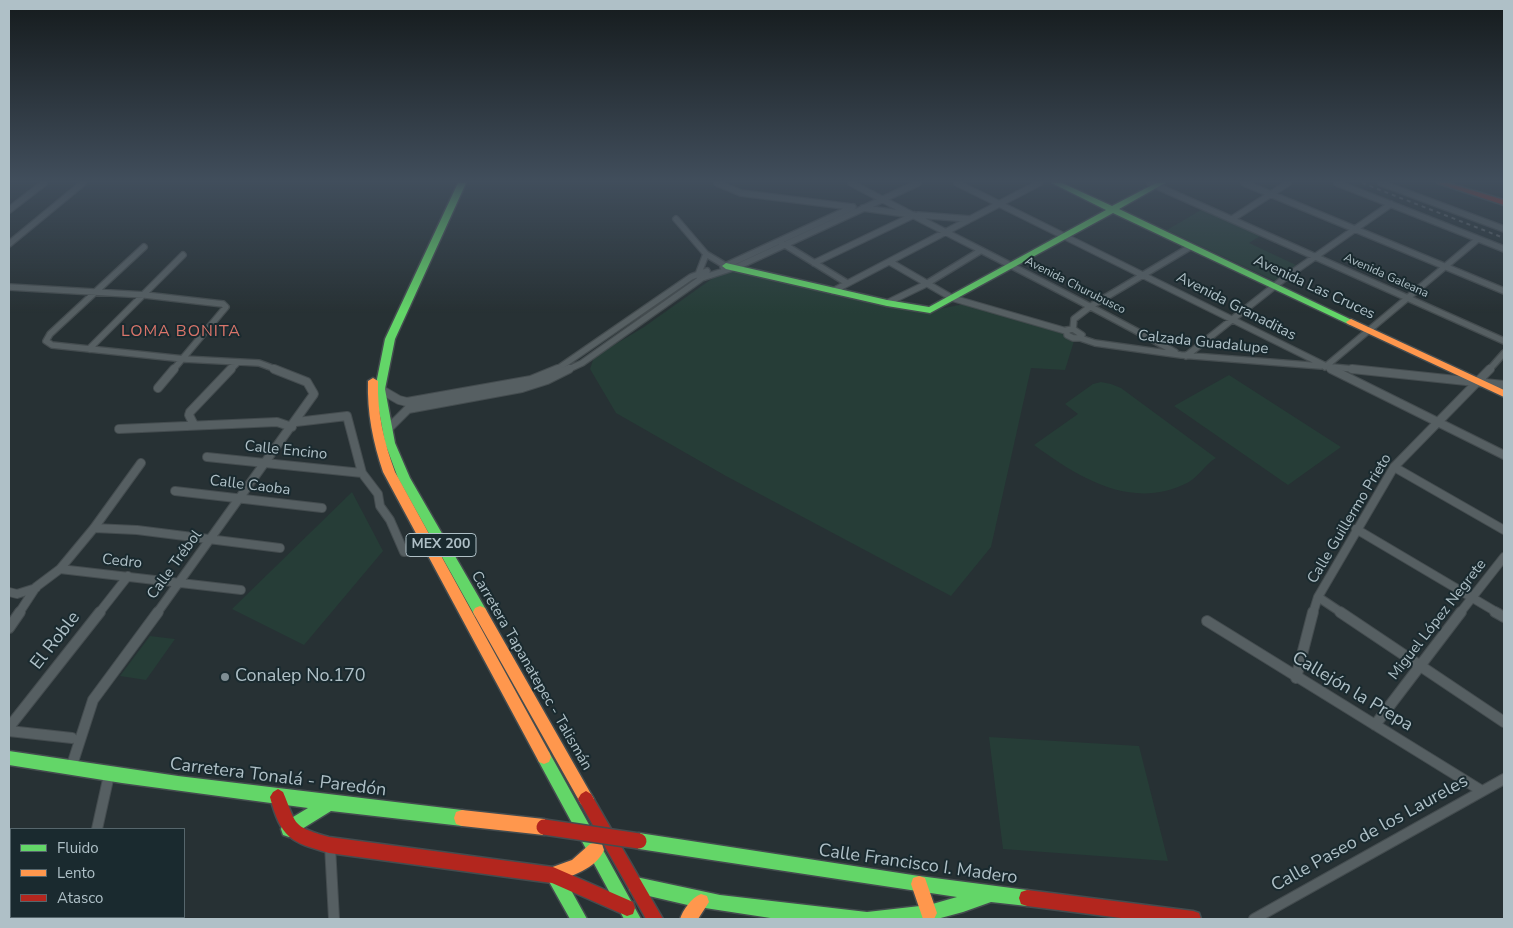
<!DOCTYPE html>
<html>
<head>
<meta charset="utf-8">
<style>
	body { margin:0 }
	#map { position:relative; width:1513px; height:928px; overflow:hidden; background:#273134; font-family:"Nunito Sans",sans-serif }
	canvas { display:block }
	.frame { position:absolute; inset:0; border:10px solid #afc0c7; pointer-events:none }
	.legend { position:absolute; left:10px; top:828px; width:175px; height:90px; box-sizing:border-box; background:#1a2a2f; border:1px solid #56666c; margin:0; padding:6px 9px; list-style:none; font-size:15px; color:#afc0c7 }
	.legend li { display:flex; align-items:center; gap:10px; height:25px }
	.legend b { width:25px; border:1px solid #56666c }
</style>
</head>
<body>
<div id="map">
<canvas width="1513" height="928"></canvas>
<div class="frame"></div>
<ul class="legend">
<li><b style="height:6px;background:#63d668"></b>Fluido</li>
<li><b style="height:6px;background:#ff974d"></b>Lento</li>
<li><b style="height:6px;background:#b3261e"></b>Atasco</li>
</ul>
</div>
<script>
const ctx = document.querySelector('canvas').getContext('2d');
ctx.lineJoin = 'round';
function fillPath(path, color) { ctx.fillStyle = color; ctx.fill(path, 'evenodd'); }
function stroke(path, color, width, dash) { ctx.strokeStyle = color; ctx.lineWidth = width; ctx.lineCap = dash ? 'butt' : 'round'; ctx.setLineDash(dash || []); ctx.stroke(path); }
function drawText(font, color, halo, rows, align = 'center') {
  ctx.font = font + ' "Nunito Sans",sans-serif'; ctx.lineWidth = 4; ctx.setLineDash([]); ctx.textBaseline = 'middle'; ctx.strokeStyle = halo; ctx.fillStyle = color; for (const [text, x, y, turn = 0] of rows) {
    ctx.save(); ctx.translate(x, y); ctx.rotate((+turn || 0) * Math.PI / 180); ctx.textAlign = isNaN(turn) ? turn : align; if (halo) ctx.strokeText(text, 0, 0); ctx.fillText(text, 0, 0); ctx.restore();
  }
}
const green = new Path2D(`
	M1206 207 1265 233 1249 243 1296 265 1275 281 1167 230Z
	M742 269 935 310 964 304 1061 331 1074 341 1065 370 1031 368 991 547 951 596 726 476 616 413 590 369 594 357 644 327 720 273Z
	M1229 375 1341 447 1288 485 1174 406Z
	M1101 382 1111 384 1121 388 1216 458C1204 465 1199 477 1187 483 1131 511 1078 477 1034 445L1078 414 1065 404 1093 384Z
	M352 492 383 551 304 645 232 609Z
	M150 636 175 639 146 680 120 676Z
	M989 737 1139 746 1168 861 1003 849Z`);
const streetFar2 = new Path2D(`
	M717 183 741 193 852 207
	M851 183C959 240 1068 293 1175 352
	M957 183 1334 370
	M1150 183 1504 341
	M1244 183 1504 291
	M1337 183 1504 249
	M1381 183 1504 229
	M863 208 906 214
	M9 210 44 183
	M918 215 970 219
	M676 219 706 254 698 275
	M1232 219 1288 183
	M782 243 847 283
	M9 244 83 183
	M144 247 50 334 46 341 52 345 184 359 259 363 278 370
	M706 254 726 266
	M890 262 952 298 1066 331
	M814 263 914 215
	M723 267 853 207
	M9 287 145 295 223 304 226 307 173 370
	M833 291 1039 183
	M887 303 926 284 980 251
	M1073 329 1074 319 1091 306 1190 247
	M1073 329 1082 335 1080 338H1073L1067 335V330Z
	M1080 338 1095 343 1181 355 1321 366
	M89 349 183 255
	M1186 356 1286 277 1391 204
	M1325 367 1478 239
	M1332 367 1364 370
	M230 370 237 363
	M556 370 691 277 707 271
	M567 370 582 363 702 278 739 266 918 183
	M1489 370 1504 353`);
const streetFar1 = new Path2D(`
	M1331 369 1504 455
	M1352 369 1504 385
	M158 388 174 369
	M380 389 399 400 407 402 531 380 558 369
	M296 422 347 416 362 473 378 494 380 506 390 520 404 552 431 549
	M194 425 189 415 190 412 231 369
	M119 429 277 422 292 427
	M387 430 408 409 522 388 547 380 569 369
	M207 457 362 473
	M1394 467 1504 530
	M175 491 322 508
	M94 528 137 530 280 548
	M1356 529 1498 613
	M60 569 241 590
	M9 592 17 594 36 588
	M1318 597 1342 613
	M19 613 36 587 60 569 94 528 141 463
	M99 613 128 576
	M157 613 314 394 307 382 274 369
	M1313 613 1318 597 1394 467 1490 369
	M1460 613 1504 557`);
const street = new Path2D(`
	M1340 612 1504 722
	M1495 612 1504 617
	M1207 621 1482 791
	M9 628 20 612
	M1296 678 1313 612
	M1375 725 1461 612
	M10 726 100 612
	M9 731 72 738
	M71 768 93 700 158 612
	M97 829 109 775
	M330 846 334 919
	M84 917V919
	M169 917V919
	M1254 919 1504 779`);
const fast = new Path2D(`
	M458 183H466L395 339 385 389 395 443 410 478 485 608 487 612 485 616 480 618 475 616 398 478 385 443 375 389 385 339Z
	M1052 183H1062L1112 206 1156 183H1165L1119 209 1356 322 1351 325 1348 324 1113 213 930 313 887 306 726 269 722 266 726 263 887 300 929 307 1106 210Z
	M544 750 549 752 641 919H624L539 762 537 757 539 752Z
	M9 751 178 776 462 810 468 812 470 818 468 824 462 826 331 811 289 837 283 835 281 829 283 823 308 808 122 783 9 765Z
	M639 833 919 876 1027 890 1033 892 1035 898 1033 904 1027 906 991 902 963 912 937 919H777L692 906 636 893 630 891 628 885 630 879 636 877 720 895 867 912 929 905 957 897 639 849 633 847 631 841 633 835Z
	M555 870 561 872 587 919H570L547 878 549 872Z`);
const slow = new Path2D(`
	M1351 319 1504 390V397L1348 324 1346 322Z
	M373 378 378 381C377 413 384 442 395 472L549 752 551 757 549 762 544 764 539 762 383 472C373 442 367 413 368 381Z
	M480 606 485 608 591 794 594 799 591 804 586 807 581 804 475 616 473 612 475 608Z
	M462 810 544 819 550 821 552 827 550 833 544 835 462 826 456 824 454 818 456 812Z
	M596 842 602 844 604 850C596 869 571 876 553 883L547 881 545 875 547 869 572 860 590 844Z
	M919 876 925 878 937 913 934 919H923L911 884 913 878Z
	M701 894 707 896 709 902 698 919H680C683 910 691 898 701 894Z`);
const jam = new Path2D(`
	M1437 183H1448L1504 200V205Z
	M278 789 283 792C297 825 291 826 329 837L553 867 633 902 635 908 633 914 627 916 552 883 329 853C290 842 281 838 270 797L273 792Z
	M586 791 591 794 663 919H646L581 804 578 799 581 794Z
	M1027 890 1193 911 1199 913 1201 919H1129L1027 906 1021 904 1019 898 1021 892Z`);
const rail = new Path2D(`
	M1362 183 1504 238`);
const jamBridge = new Path2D(`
	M544 827 639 841`);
const markers = [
	[225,677,5,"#7f8e94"]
];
const farStreetnames = [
	["Avenida Galeana",1386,276,24],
	["Avenida Churubusco",1075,286,27]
];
const shields = [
	[441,545,70]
];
const shieldNames = [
	["MEX 200",441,545]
];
const streetNames = [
	["Avenida Las Cruces",1314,288,25],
	["Avenida Granaditas",1236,307,27],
	["Calzada Guadalupe",1203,343,6],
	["Calle Encino",286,451,6],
	["Calle Caoba",250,486,7],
	["Calle Guillermo Prieto",1350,519,-59],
	["Cedro",122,562,6],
	["Calle Trébol",175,565,-54],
	["Miguel López Negrete",1438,620,-52],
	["Carretera Tapanatepec - Talismán",531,671,60]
];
const neighbourhoodNames = [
	["LOMA BONITA",181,332]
];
const nearStreetnames = [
	["El Roble",56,641,-52],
	["Callejón la Prepa",1352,692,31],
	["Carretera Tonalá - Paredón",278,778,7],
	["Calle Paseo de los Laureles",1370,834,-29],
	["Calle Francisco I. Madero",918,865,8]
];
const nearPoinames = [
	["Conalep No.170",235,677]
];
fillPath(green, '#263d37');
stroke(streetFar2, '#444c4f', 8);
stroke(streetFar1, '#444c4f', 10);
stroke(street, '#444c4f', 12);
stroke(fast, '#444c4f', 3);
stroke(slow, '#444c4f', 3);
stroke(jam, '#444c4f', 3);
stroke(streetFar2, '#565f62', 5.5);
stroke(streetFar1, '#565f62', 8);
stroke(street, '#565f62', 10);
fillPath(fast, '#63d668');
fillPath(slow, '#ff974d');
fillPath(jam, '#b3261e');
stroke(rail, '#5a6266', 2, [4, 4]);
stroke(jamBridge, '#444c4f', 18, []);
stroke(jamBridge, '#b3261e', 15);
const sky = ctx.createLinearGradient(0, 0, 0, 313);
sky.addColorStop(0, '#151b1d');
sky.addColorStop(0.58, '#414e5c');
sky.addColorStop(1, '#414e5c00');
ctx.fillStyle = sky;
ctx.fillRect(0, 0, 1513, 313);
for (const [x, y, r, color] of markers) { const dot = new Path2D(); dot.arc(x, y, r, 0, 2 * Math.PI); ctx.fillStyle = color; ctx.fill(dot); stroke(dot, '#1a2a2f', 2); }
drawText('12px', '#afc0c7', '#1a2a2f', farStreetnames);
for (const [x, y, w] of shields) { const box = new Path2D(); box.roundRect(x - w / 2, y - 11.5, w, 23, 4); ctx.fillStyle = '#1a2a2f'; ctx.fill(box); stroke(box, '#afc0c7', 1); }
drawText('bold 14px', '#afc0c7', null, shieldNames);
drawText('15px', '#afc0c7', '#1a2a2f', streetNames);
ctx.letterSpacing = '1px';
drawText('16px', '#da756a', '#1a2a2f', neighbourhoodNames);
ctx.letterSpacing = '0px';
drawText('18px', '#afc0c7', '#1a2a2f', nearStreetnames);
drawText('18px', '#afc0c7', '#1a2a2f', nearPoinames, 'left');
</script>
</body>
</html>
